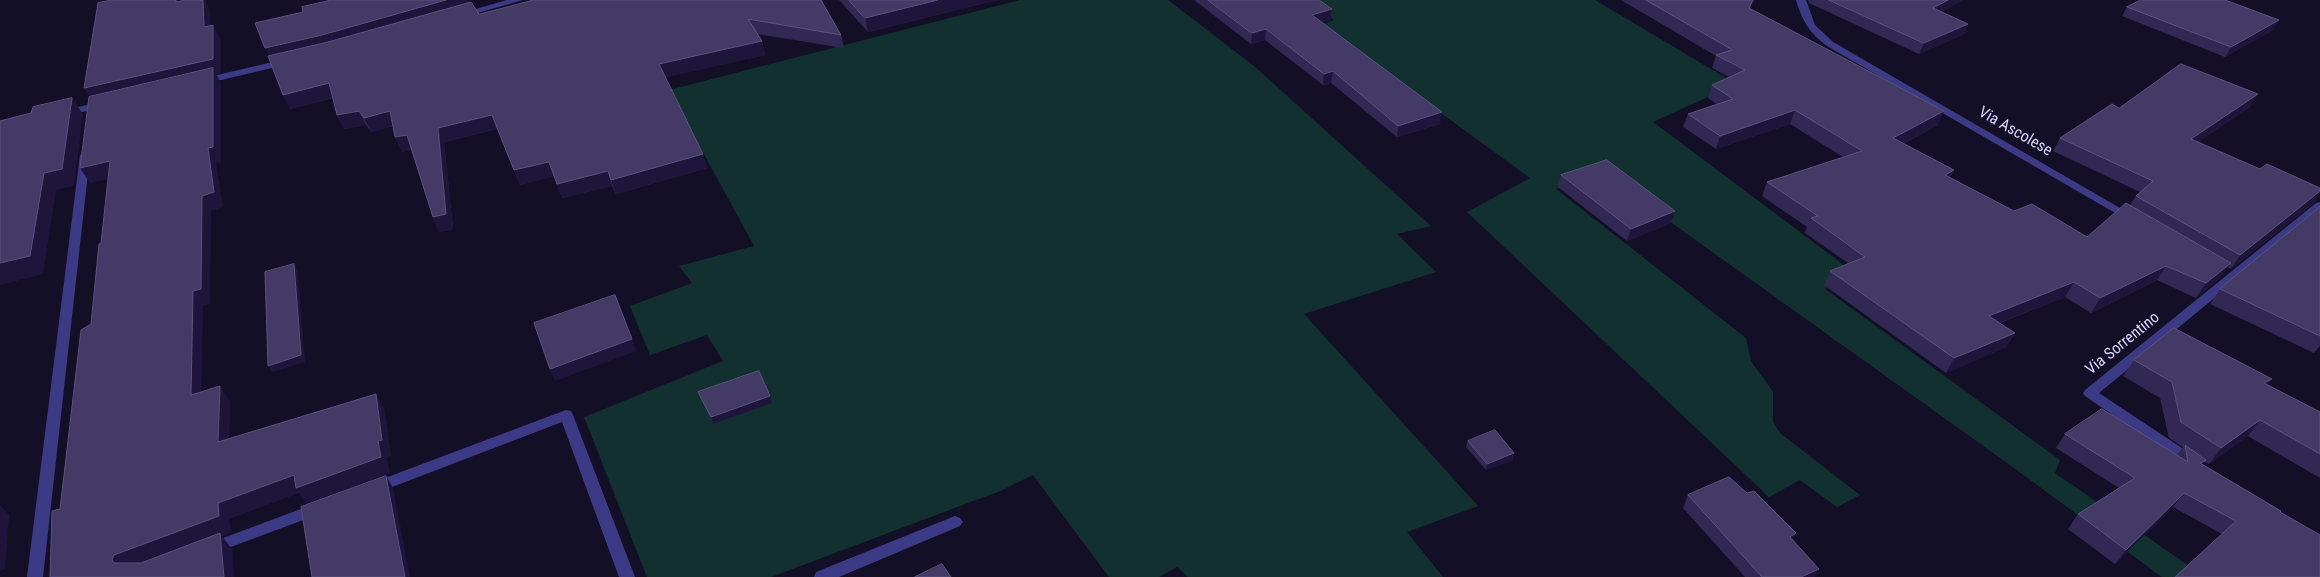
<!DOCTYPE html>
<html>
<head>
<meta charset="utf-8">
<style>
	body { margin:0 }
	canvas { display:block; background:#130f26 }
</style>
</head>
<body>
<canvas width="2320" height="577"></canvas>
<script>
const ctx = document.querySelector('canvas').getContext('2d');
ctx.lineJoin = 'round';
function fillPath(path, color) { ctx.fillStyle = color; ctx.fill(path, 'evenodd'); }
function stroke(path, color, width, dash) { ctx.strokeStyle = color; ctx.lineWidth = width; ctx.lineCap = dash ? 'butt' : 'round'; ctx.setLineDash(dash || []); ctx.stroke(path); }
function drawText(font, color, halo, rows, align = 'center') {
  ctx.font = font + ' "Roboto Condensed",sans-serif'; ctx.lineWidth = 4; ctx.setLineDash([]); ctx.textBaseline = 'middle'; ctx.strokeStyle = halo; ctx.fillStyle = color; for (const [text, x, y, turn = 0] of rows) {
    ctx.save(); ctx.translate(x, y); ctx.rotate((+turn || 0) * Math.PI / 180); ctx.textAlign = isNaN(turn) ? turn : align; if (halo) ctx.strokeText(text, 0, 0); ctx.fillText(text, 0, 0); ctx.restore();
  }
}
const green = new Path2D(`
	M1020 0H1168L1254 66 1431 226 1397 234 1436 272 1304 314 1478 506 1407 532 1443 577H1188L1177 567 1159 577H1109L1033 475 1000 491 771 577H647L584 417 723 361 707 335 650 355 630 306 692 283 679 266 754 246 669 90Z
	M1306 0H1595L1736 84 1653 122 1856 274 1825 289 2060 460 2055 473 2205 577H2162L2014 468 1602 173 1556 189 1746 338 1751 361 1773 392V422L1780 433 1860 495 1837 507 1800 480 1769 497 1467 212 1530 178 1320 25 1334 20Z`);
const minor = new Path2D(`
	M507 0H523L460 18 455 15Z
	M1796 0H1806L1815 25 1833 42 2139 219 2137 221H2129L1827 46C1809 33 1802 20 1796 0Z
	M286 59 289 60V64L204 84 199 81 200 79Z
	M104 101 109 104 108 106 65 116 60 113 61 111Z
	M85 152 90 155 43 577H27L80 155Z
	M2320 202V211L2099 393 2197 458 2199 462 2197 466 2192 467 2187 466 2085 396 2083 393 2085 390 2316 203Z
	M566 410 571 411 573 415 635 577H619L562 422 379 492 374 494 369 492 367 488 369 484Z
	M317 503 322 505 325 509 322 513 212 554 207 552 204 548 207 544Z
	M955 516 960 518 963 522 960 526 839 577H814L816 572Z`);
const wall = new Path2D(`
	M332 0H467L468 3 479 14 821 0 841 35 844 48 757 34 762 41 765 55 665 77 707 168 616 194 612 186 562 198 554 176 520 185 497 129 444 142 453 229 439 232 433 217 411 149 402 152 395 137 393 126 371 132 366 125 344 129 337 115 333 98 290 109 269 56 303 12Z
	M839 0H997L868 32Z
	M1194 0H1319L1332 9 1331 20 1322 22 1440 124 1397 137 1331 83 1323 85 1265 40 1251 44Z
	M1621 0H1755L1750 9 1938 125 1903 144 1954 170 1950 178 2014 211 2087 237 2130 205 2136 196 2140 192 2053 151 2060 138 2119 108 2250 107 2198 142 2314 203 2231 269 2228 267 2221 277 2196 298 2157 280 2091 313 2065 297 2000 323 2015 333 2006 347 1946 373 1824 285 1830 271 1848 263 1805 233 1807 227 1762 196 1767 182 1843 157 1790 124 1716 149 1683 127 1688 114 1717 104 1708 98 1712 85 1729 77 1712 68 1716 56Z
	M1808 0H1963L1941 12 1968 24 1964 34 1919 54 1809 3Z
	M2127 7 2273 30 2225 57 2122 16Z
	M1561 175 1675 211 1671 223 1627 241 1558 187Z
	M2320 207V346L2314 353 2210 304 2220 289Z
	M2134 360 2267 385 2320 412V478L2248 436 2209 464 2204 462 2202 464 2281 511 2222 534 2173 507 2115 564 2068 529 2078 514 2119 488 2056 448 2065 434 2177 455 2183 447 2169 438 2160 398 2123 376Z
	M698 392 772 403 713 424 700 398Z
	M1468 441 1513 460 1486 470 1466 447Z
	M1688 495 1793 540 1815 577H1745L1683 508Z`);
const shadedWall = new Path2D(`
	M203 0H205L210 10 211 41 204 27Z
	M446 0H467L470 8 272 61 265 48Z
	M938 0H997L868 32 865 18Z
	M1753 0H1755L1745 21 1749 8Z
	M1948 0H1963L1929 19 1933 8Z
	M1332 9 1331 20 1312 25V15Z
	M2279 20 2273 30 2225 57 2231 47Z
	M1968 24 1964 34 1919 54 1924 43Z
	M213 25 221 39V73L216 74 221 83V162L216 163 223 207 211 211 210 304 203 306 201 411 191 395 93 103 84 88Z
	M1266 29 1265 40 1251 44 1252 33Z
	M762 41 765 55 663 78 659 64Z
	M1333 71 1331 83 1323 85 1324 74Z
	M329 83 335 97 290 109 283 95Z
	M2258 94 2250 107 2183 152 2191 139Z
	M72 98 83 114 74 186 56 190 43 274 0 285V263L44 173Z
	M1795 110 1790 124 1716 149 1720 136Z
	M359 111 366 125 344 129 337 115Z
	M390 111 396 125 371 132 364 118Z
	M1944 111 1938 125 1887 152 1893 138Z
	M1442 112 1440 124 1397 137 1398 126Z
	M492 115 497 129 444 142 453 229 439 232 433 217 438 128Z
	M407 135 413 149 402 152 395 137Z
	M703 154 707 168 616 194 611 180Z
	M110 161 120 176 90 183 80 168Z
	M549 162 554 176 520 185 514 170Z
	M1954 170 1948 184 1945 175Z
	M608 171 612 186 562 198 557 184Z
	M2320 191V193L2314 203 2231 269 2240 255Z
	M1675 211 1671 223 1627 241 1631 229Z
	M2231 263 2221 277 2196 298 2206 283Z
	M294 264 298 271 305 362 272 372 268 366Z
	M2166 266 2157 280 2091 313 2100 298Z
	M2074 282 2065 297 1981 330 1989 316Z
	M2015 333 2006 347 1946 373 1954 358Z
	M632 339 636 351 555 381 550 369Z
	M2272 379 2260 395 2264 383Z
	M220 386 230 402 229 458 218 442Z
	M376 394 385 410 391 456 387 457 390 473 306 504 299 493 229 519 231 532 222 536 232 549 234 577 125 576 112 560 114 555 218 503 378 441Z
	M770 396 772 403 713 424 711 417Z
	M2260 420 2248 436 2209 464 2221 448Z
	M1514 453 1513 460 1486 470 1487 464Z
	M386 476 393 488 410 577H405Z
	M2184 493 2173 507 2115 564 2126 550Z
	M0 505 9 515 5 569 0 571Z
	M1796 533 1790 546V537Z
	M1819 569 1815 577H1801Z`);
const building = new Path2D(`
	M112 0H176V2L185 0H203L204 27 213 25V59L84 88 98 3Z
	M332 0H446L322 35 265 48 255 23 303 12 302 7Z
	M534 0H821L841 35 748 19 762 41 659 64 703 154 611 180 608 171 557 184 549 162 514 170 492 115 438 128 446 214 433 217 407 135 395 137 390 111 364 118 359 111 337 115 329 83 283 95 268 56 328 42 471 2 479 14Z
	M849 0H938L865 18Z
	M1208 0H1319L1332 9 1312 15 1442 112 1398 126 1333 71 1324 74 1266 29 1252 33Z
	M1646 0H1753L1749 8 1944 111 1893 138 1954 170 1945 175 2014 211 2032 204 2087 237 2126 203 2231 263 2206 283 2166 266 2100 298 2074 282 1989 316 2015 333 1954 358 1830 271 1865 257 1811 218 1818 216 1767 182 1862 151 1795 110 1720 136 1688 114 1733 99 1712 85 1745 70 1716 55 1732 50Z
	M1829 0H1948L1933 8 1968 24 1924 43Z
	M2141 0H2225L2279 20 2231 47 2127 7Z
	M2181 64 2258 94 2191 139 2260 169 2267 164 2320 188V191L2240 255 2136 196 2153 181 2060 138 2112 104 2119 108Z
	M213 68V147L208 148 214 192 202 196 201 289 193 291 191 395 220 386 218 442 376 394 382 440 378 441 381 457 296 488 294 475 218 503 219 516 114 555 112 560 114 563H141L220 533 224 577H50L52 511 60 509 81 330 91 324 99 244 101 243 110 161 80 168 89 97Z
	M72 98 62 169 44 173 30 256 0 263V121L31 113 33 107Z
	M1607 160 1675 211 1631 229 1561 175Z
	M2320 207V336L2220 289Z
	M294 264 301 355 268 366 265 272Z
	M615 295 632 339 550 369 534 323Z
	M2174 328 2272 379 2264 383 2320 412V454L2260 420 2221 448 2181 422 2172 382 2134 360Z
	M759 371 770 396 711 417 698 392Z
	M2102 409 2188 462 2185 445 2206 460 2200 463 2281 511 2280 512 2320 535V577H2175L2236 521 2184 493 2126 550 2078 514 2135 478 2065 434Z
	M1495 430 1514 453 1487 464 1468 441Z
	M386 476 405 577H312L301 507Z
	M1729 477 1747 493 1754 491 1796 533 1790 537 1819 569 1801 577H1762L1688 495Z
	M942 564 951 577H915Z`);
const streetNames = [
	["Via Ascolese",2015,132,30],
	["Via Sorrentino",2123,344,-39]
];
fillPath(green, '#12302f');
fillPath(minor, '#3d3a85');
fillPath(wall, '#312854');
fillPath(shadedWall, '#1d163a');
fillPath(building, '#433a66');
stroke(building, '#5a527e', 1);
drawText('16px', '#d9d4ff', '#130f26', streetNames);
</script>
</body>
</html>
